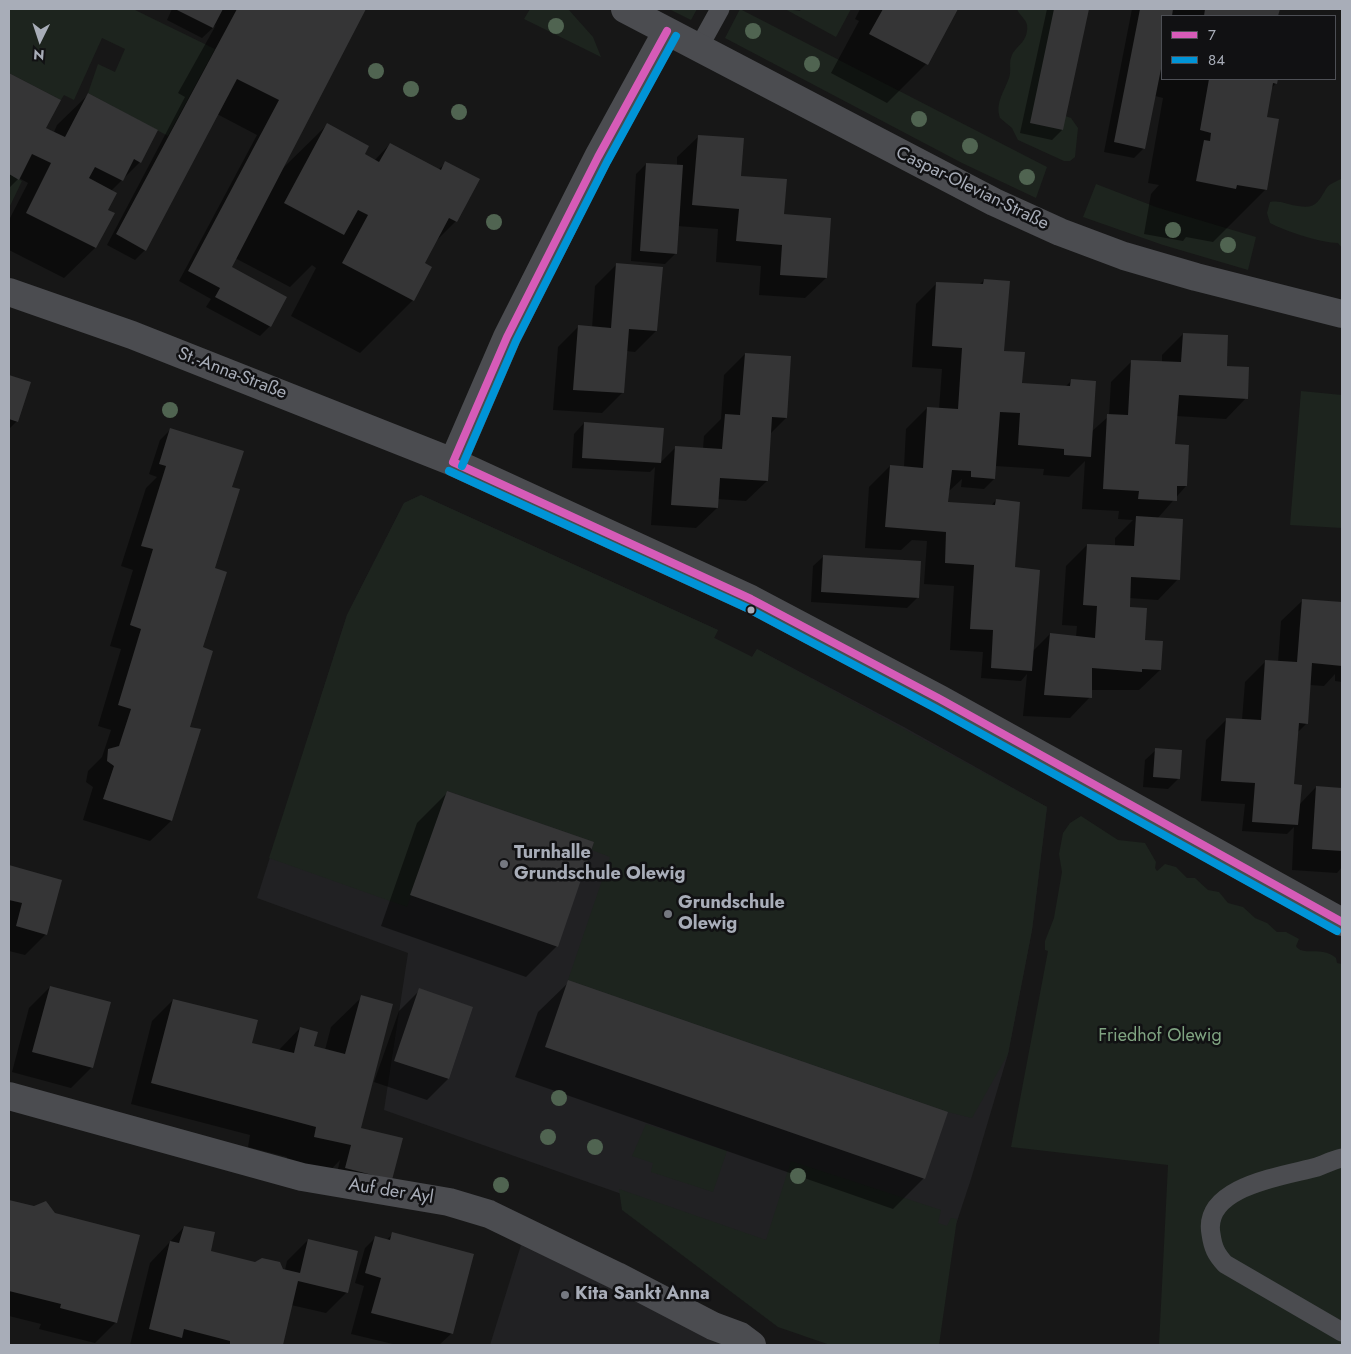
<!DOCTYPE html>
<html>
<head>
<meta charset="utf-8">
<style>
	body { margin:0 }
	#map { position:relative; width:1351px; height:1354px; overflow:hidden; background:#171717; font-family:Jost,sans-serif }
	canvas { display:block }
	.frame { position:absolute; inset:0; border:10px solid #a8adb8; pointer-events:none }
	.legend { position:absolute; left:1161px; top:15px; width:175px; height:65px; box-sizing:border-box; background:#111113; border:1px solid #4d4f55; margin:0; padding:6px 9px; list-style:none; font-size:15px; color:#a8adb8 }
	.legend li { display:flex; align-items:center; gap:10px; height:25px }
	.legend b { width:25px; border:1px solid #4d4f55 }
	.north { position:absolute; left:15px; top:15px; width:50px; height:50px; -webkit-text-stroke:4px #111113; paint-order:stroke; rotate:184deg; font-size:14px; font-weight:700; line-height:20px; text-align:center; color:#a8adb8 }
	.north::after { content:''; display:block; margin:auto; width:18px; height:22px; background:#a8adb8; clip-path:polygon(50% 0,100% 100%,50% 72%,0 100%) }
</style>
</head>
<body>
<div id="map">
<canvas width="1351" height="1354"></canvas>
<div class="frame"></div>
<ul class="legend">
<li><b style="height:6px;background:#d65bb8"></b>7</li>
<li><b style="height:6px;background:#0094d7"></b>84</li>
</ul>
<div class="north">N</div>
</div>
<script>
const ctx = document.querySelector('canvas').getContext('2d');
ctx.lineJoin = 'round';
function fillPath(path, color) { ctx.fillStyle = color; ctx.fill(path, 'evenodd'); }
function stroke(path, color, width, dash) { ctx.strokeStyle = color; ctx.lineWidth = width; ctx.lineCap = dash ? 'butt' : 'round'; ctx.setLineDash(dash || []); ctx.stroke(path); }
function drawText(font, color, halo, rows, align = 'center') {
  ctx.font = font + ' Jost,sans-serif'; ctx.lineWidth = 5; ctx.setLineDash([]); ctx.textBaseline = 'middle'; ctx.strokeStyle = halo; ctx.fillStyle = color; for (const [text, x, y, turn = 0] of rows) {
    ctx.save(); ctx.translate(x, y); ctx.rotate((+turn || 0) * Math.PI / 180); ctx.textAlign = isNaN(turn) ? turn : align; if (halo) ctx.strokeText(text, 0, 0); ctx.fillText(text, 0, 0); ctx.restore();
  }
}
const built = new Path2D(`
	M421 495 718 630 714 638 752 657 757 649 904 727 1047 807 1032 930 1008 1054 971 1179 930 1303 384 1110 408 953 257 898 347 615 404 503Z
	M521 1245 731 1345H490Z`);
const green = new Path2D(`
	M9 9H133L215 49 168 136 88 93 98 64 115 72 125 49 102 38 74 100 64 95 61 100 9 73Z
	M530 9H568L593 37 601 57 524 19Z
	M669 9H697L691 20Z
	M740 9 1047 167 1036 198 962 163 725 38Z
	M785 9 800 11 801 9H851L836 37Z
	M1017 9H1078L1074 13 1060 114 1071 118 1078 128 1075 157 1070 161H1064L1018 140 1012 128 1000 118C995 103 1004 92 1009 78 1012 70 1008 63 1012 55 1016 46 1029 41 1027 25 1026 19 1019 15 1017 9Z
	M9 174 22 181 9 208Z
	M1342 178V248L1338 243C1321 243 1285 231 1270 223L1267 213 1270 202C1281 200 1288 205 1298 206 1316 209 1318 202 1326 189 1329 183 1337 182 1342 178Z
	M1096 184 1156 207 1256 237 1248 270 1163 245 1083 217Z
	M1301 391 1342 395V528L1290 525Z
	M421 495 718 630 714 638 752 657 757 649 1047 807 1032 930 1008 1054 972 1118 948 1112 568 980 610 857 592 850 594 842 448 791 407 907 269 858 347 615 404 503Z
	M1081 816 1118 840 1145 843 1156 862 1155 868 1157 871 1165 864 1176 867 1187 878H1195L1208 890 1219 892 1228 903 1243 907 1255 918 1267 923 1277 932H1286L1299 939 1296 946C1303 957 1321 945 1336 958L1337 963 1342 964V1345H1159L1168 1165 1011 1147 1048 951 1045 950V941L1054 918 1062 872 1059 854 1063 833 1070 823Z
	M646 1124 727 1151 713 1192 651 1172 653 1163 632 1156Z
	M791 1161 941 1210 938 1223 947 1226 951 1218 957 1219 939 1345H830L778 1327 622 1210 619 1189 766 1240Z`);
const shadow = new Path2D(`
	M172 9H365L283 168 327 125 363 155 374 161 390 144 438 170 446 163 456 221 433 244 423 263 430 268 413 300 360 353 291 316 316 268 312 265 290 287 235 258 230 267 270 326 260 336 206 307 211 299 179 281 257 135 217 114 145 250 135 260 107 245 185 97 178 93 216 25 202 38 167 20Z
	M860 9H956L926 64 887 103 831 73 859 21 855 19Z
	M1047 9H1088L1062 130 1052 140 1020 133Z
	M1132 9H1278L1277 16H1162V79H1277L1276 83 1271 89 1266 118V189L1213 242 1186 237 1183 241 1144 234 1151 194 1159 185 1148 183 1163 98 1155 96 1144 148 1134 158 1104 152Z
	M9 74 59 100 45 128 54 132 57 125 88 95 140 162 111 191 106 211 113 214 95 248 64 278 9 250V220L28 183 19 178 9 188Z
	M698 137 782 215 826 278 805 298 759 295 761 266 716 262 718 229 677 226 676 253 665 264 631 261 636 174 646 164 677 166V157Z
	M616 265 656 331 635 352 626 351 622 393 602 413 553 410 558 347 579 326 592 328 595 286Z
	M984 280 1003 353 1021 384 1065 387 1071 381 1091 432 1109 416 1111 382 1132 361 1162 362V355L1183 334 1225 367 1246 398 1226 419 1176 416 1173 445 1186 486 1157 519 1178 579 1158 600 1129 598 1128 608 1160 670 1139 690H1091L1090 697 1070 718 1023 716 1027 674 1021 681 981 678 983 652 950 650 954 586 924 584 927 541 912 540 901 550 865 548 869 487 890 466 904 467 906 429 927 408 939 409 942 369 912 367 916 304 937 283 979 285ZM1085 461 1082 509 1119 511 1118 519 1133 520 1115 538V546L1087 545 1066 566 1062 625 1077 626 1076 637 1050 634 1032 652 1014 567 996 500 991 506 947 503 948 492 962 479 961 487 984 489 994 479 995 466 1044 469 1043 475 1069 477ZM952 469V471L936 470Z
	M745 354 786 418 770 434 767 481 746 501 717 499V508L696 528 651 525 655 467 650 472 572 468 574 434 584 423 660 463 676 447 703 449 704 436 721 419 724 375Z
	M9 376 30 383 17 421 9 429Z
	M170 430 231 486 214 569 171 821 150 841 83 820 93 787 86 782 88 771 102 757 111 730 98 726 121 649 110 646 133 570 121 566 146 488 157 477 149 474 160 440Z
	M824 556 918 597 907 608 811 602 813 566Z
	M1302 601 1342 603V682L1335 681V674L1324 686 1310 685 1307 723 1297 733 1293 786 1299 805 1316 787 1342 789V867L1337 873 1292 870 1294 827 1287 834 1242 831 1245 804 1201 801 1206 740 1227 719 1242 720 1245 682 1266 661 1278 662 1281 621Z
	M1156 750 1178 779 1168 789 1143 787 1145 760Z
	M448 792 557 946 526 977 381 926 417 823Z
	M9 867 61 881 46 934 25 955 9 951Z
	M569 982 924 1178 893 1209 515 1077 538 1012Z
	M50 987 92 1067 71 1088 12 1072 29 1008Z
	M420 990 472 1007 448 1079 427 1100 374 1082 399 1011Z
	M362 997 359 1132 381 1189 336 1178 340 1160 325 1176 284 1167 287 1157 248 1147 250 1135 131 1104 152 1021 173 1000 251 1044 278 1051 300 1028 313 1047 325 1050 331 1027Z
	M9 1201 34 1208 116 1322 95 1343 39 1329 41 1324 9 1316Z
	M184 1227 209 1252 285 1270 287 1261 308 1240 347 1292 326 1313 291 1305 282 1345H130L150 1263Z
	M393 1234 452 1333 439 1345H397L351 1334 364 1286 355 1283 365 1248 375 1238 386 1240Z`);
const building = new Path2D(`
	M175 9H223L213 28Z
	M237 9H366L232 267 287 297 271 327 215 297 220 288 188 271 279 100 237 79 146 251 116 234Z
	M883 9H958L928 65 869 34Z
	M1054 9H1089L1063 130 1030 123Z
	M1140 9H1173L1172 16H1162V64L1145 149 1114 142Z
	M1205 9H1280L1278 16H1204Z
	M9 73 61 100 46 128 65 137 88 93 158 130 141 163 134 159 123 181 95 167 89 178 117 193 108 210 115 213 96 248 26 213 51 163 32 154 19 180 9 174Z
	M1209 79H1278L1277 84 1273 83 1267 117 1279 119 1267 190 1237 185 1236 189 1196 181 1204 140 1210 141 1211 133 1200 130Z
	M327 123 369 146 365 154 379 162 390 143 441 170 445 161 480 179 457 222 449 218 425 263 432 267 414 301 342 263 368 215 358 210 344 235 284 203Z
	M698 135 744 138 741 176 787 179 784 214 831 218 827 278 780 275 782 245 736 241 739 209 692 205Z
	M646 163 683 165 677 254 640 251Z
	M616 263 663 267 657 331 629 329 624 393 573 390 578 325 611 328Z
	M984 279 1010 281 1004 351 1025 352 1022 383 1070 386 1071 379 1096 381 1091 457 1064 455V449L1018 445 1020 413 1000 412 995 479 971 477V471L952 470 948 502 995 505 996 499 1020 502 1015 567 1040 570 1032 671 991 668 993 630 970 629 974 565 945 563 946 532 885 527 890 465 923 468 927 407 958 409 962 348 932 346 936 282 983 284Z
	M1183 333 1228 335 1227 366 1249 367 1248 399 1179 395 1175 444 1189 445 1187 486H1177V501L1138 499 1139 491 1103 489 1107 414 1128 415 1131 360 1181 362Z
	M745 353 791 356 787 418 772 417 768 481 720 478 718 508 671 505 675 446 722 449 725 414 740 415Z
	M9 375 31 382 18 422 9 419Z
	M584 422 664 428 661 463 582 458Z
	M170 428 244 451 232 487 240 489 215 568 227 572 203 647 213 651 190 727 201 729 172 821 103 799 114 766 107 761 108 749 119 746 131 709 118 705 141 629 130 625 153 549 141 546 166 466 159 464Z
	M1136 516 1183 519 1180 580 1131 577 1130 607 1147 608 1145 640 1163 641 1161 670 1142 669V672L1092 668V698L1044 695 1050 633 1095 638 1097 606 1083 605 1087 544 1134 546Z
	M823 555 921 561 919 598 821 592Z
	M1302 599 1342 602V666L1312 663 1308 724 1299 723 1294 784 1302 785 1298 825 1252 822 1255 783 1221 781 1226 718 1261 720 1265 660 1297 662Z
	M1155 748 1182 750 1180 779 1153 777Z
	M1316 786 1342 788V851L1312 849Z
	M447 791 594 842 558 947 410 895Z
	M9 865 62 880 47 935 16 926 22 903 9 900Z
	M568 980 948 1112 925 1179 545 1047Z
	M50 986 111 1002 93 1068 32 1052Z
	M419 988 473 1007 449 1079 394 1061Z
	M361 995 393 1004 361 1128 403 1138 392 1180 345 1168 351 1145 314 1137 316 1127 151 1083 173 999 258 1020 252 1043 294 1053 300 1027 318 1032 314 1046 345 1054Z
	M9 1200 34 1206 46 1201 55 1213 140 1235 117 1323 60 1308 61 1304 9 1291Z
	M184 1226 215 1232 211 1251 255 1262 262 1258 280 1262 283 1269 300 1273 308 1239 358 1251 348 1293 298 1281 283 1345H230V1341L184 1329 182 1338 149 1329 170 1241 179 1243Z
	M392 1232 474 1254 453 1334 371 1313 381 1278 365 1273 375 1236 390 1240Z`);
const lane = new Path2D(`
	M699 47 720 9
	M1342 1158C1333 1160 1325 1164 1317 1167 1284 1176 1202 1186 1211 1234 1213 1248 1216 1254 1225 1264L1342 1332`);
const street = new Path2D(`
	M625 9 994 202 1060 232 1124 256 1196 277 1342 314
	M9 292 132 335 453 462 751 599 940 699 1342 922
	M453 462 507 337 598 157 667 31
	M9 1096 302 1177 449 1202 489 1214 617 1276 713 1326 740 1336 752 1345`);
const bus1 = new Path2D(`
	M453 462 751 599 940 699 1342 922
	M453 462 507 337 598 157 667 31`);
const bus2 = new Path2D(`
	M462 466 516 341 607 162 676 36
	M449 471 747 608 935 708 1337 931`);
const trees = [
	[556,26],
	[753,31],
	[812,64],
	[376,71],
	[411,89],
	[459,112],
	[919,119],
	[970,146],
	[1027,177],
	[494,222],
	[1173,230],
	[1228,245],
	[170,410],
	[559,1098],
	[548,1137],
	[595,1147],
	[798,1176],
	[501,1185]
];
const markers = [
	[751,610,4.5,"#a8adb8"],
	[504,864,5,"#757880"],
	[668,914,5,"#757880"],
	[565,1295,5,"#757880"]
];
const streetNames = [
	["Caspar-Olevian-Straße",972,189,26],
	["St.-Anna-Straße",232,374,21],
	["Auf der Ayl",391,1192,9]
];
const poiNames = [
	["Turnhalle",514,854],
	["Grundschule Olewig",514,875],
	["Grundschule",678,904],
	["Olewig",678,925],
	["Kita Sankt Anna",575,1295]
];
const parkNames = [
	["Friedhof Olewig",1160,1037]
];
fillPath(built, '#212123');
fillPath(green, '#1d241e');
fillPath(shadow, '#0007');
fillPath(building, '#353536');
stroke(lane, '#4b4c50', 19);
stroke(street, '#4b4c50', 28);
stroke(bus1, '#d65bb8', 8);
stroke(bus2, '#0094d7', 8);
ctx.fillStyle = '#506451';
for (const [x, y] of trees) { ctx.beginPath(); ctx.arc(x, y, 8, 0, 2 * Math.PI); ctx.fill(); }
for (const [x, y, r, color] of markers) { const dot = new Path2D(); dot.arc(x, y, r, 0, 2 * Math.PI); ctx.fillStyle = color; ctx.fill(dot); stroke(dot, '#111113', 2); }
drawText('18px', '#a8adb8', '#111113', streetNames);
drawText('bold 18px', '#a8adb8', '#111113', poiNames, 'left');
drawText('18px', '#7fa381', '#111113', parkNames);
</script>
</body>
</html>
